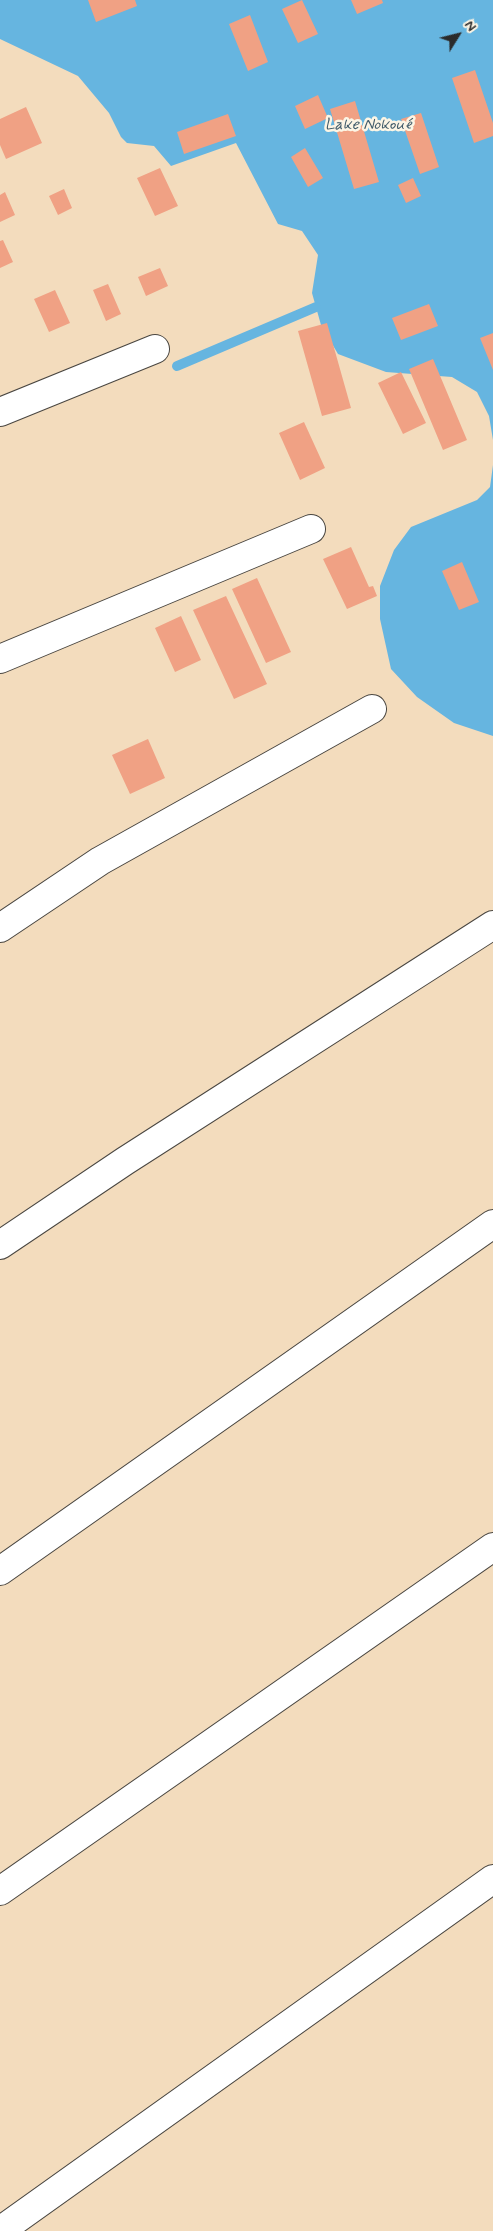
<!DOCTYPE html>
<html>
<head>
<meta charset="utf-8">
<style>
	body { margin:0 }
	#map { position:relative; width:493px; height:2231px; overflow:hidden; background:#f3dcbd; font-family:Mynerve,sans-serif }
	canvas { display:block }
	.north { position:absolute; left:433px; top:10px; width:50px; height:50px; -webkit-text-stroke:4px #fcf5e5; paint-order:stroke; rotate:54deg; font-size:14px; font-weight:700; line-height:20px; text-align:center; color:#2b2b2b }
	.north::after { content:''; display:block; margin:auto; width:18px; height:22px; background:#2b2b2b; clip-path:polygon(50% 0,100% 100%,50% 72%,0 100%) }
</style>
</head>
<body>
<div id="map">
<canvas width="493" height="2231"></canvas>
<div class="north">N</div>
</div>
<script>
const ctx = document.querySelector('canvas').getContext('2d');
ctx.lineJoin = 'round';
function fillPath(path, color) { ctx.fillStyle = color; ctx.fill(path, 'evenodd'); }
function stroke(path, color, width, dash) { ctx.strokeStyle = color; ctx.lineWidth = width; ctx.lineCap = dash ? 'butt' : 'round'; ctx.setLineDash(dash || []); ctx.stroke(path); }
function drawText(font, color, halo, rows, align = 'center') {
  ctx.font = font + ' Mynerve,sans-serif'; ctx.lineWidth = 5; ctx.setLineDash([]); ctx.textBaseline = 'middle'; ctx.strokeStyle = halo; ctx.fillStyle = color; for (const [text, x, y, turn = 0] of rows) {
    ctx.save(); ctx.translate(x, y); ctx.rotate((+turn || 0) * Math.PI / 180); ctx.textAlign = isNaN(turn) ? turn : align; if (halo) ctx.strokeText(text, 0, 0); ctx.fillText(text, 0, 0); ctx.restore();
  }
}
const water = new Path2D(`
	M0 0H493V440L489 416 477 392 452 377 386 372 338 354 321 325 312 293 318 255 302 231 278 224 236 143 171 166 154 146 127 143 121 137 109 113 78 76 0 39Z
	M493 465V736L454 723 417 697 391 669 380 619V586L394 550 411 527 477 500 490 487Z`);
const stream = new Path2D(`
	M177 366 316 307`);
const building = new Path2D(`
	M88 0H135L137 6 96 22Z
	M302 0 318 34 298 43 282 9Z
	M351 0H382L383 3 357 14Z
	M250 15 268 62 248 71 229 24Z
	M475 70 493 123V136L474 143 452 78Z
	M318 95 328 118 305 129 295 106Z
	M355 101 379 182 354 189 330 109Z
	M26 107 42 143 6 159 0 145V119Z
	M421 113 439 167 420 174 401 119Z
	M228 114 236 136 184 154 177 132Z
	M305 148 323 178 308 187 291 157Z
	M160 168 178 206 155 216 137 178Z
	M413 178 421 196 406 203 398 185Z
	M64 189 72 208 58 215 49 196Z
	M5 192 15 215 0 222V195Z
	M3 240 13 262 0 268V241Z
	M160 268 168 286 146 296 138 277Z
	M108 284 121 314 106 321 93 290Z
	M55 290 70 323 49 332 34 299Z
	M429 304 438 326 401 340 392 318Z
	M327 323 351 408 322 416 298 331Z
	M493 333V370L480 338Z
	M433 359 467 440 443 450 409 369Z
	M401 372 426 423 403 434 378 383Z
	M304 422 325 468 300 480 279 433Z
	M351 547 369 587 373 586 377 596 347 609 323 559Z
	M462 562 479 602 459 610 442 571Z
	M257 578 291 652 266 663 232 589Z
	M226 596 267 684 234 699 193 610Z
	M181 616 201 660 175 672 155 628Z
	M148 739 165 778 130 794 112 755Z`);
const street = new Path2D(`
	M0 412 155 349
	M0 659 311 529
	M0 928 100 861 372 709
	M0 1245 125 1161 493 925
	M0 1571 493 1224
	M0 1891 493 1547
	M0 2231 493 1879`);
const waterNames = [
	["Lake Nokoué",368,126]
];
fillPath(water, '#66b5e0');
stroke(stream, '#66b5e0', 10);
fillPath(building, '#f0a184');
stroke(street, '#494641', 30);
stroke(street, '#fff', 28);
drawText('italic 16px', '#405b6a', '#fcf5e5', waterNames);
</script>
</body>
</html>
